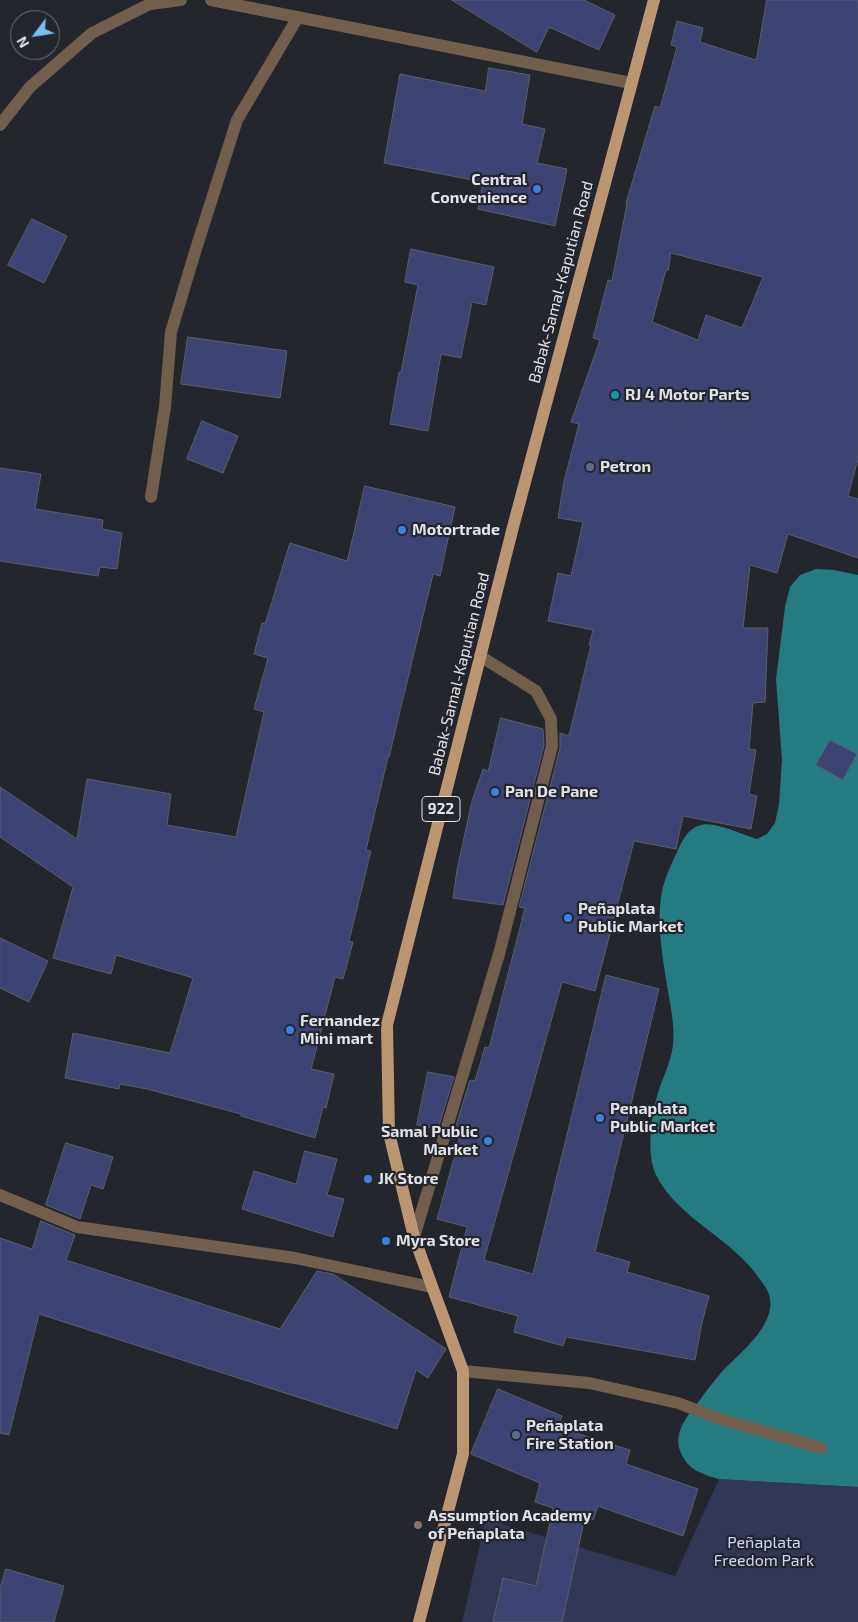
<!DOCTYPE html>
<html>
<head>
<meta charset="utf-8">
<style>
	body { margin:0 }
	#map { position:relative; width:858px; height:1622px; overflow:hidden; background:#24262e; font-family:"Exo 2",sans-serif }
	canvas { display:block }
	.north { position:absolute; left:10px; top:10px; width:50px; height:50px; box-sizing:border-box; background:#24262e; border:1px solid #707178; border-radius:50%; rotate:239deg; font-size:14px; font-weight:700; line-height:20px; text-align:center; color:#e1e2e7 }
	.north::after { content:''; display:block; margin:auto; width:18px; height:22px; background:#75c0f6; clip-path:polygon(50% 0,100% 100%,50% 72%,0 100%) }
</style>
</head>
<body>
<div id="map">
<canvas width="858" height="1622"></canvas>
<div class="north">N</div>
</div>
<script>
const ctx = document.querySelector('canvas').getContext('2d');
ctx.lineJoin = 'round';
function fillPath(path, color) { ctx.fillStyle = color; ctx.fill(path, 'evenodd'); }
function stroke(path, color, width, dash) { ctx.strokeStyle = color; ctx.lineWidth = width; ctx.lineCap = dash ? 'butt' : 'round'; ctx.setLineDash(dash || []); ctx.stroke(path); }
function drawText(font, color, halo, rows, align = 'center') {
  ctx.font = font + ' "Exo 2",sans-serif'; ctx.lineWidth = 4.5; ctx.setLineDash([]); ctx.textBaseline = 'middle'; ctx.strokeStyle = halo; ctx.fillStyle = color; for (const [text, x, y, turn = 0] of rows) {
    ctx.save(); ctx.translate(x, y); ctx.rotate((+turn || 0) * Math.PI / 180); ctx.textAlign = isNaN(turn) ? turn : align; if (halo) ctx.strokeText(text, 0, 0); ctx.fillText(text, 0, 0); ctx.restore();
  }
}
const green = new Path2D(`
	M719 1479 858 1487V1622H462L486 1519 675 1576Z`);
const water = new Path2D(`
	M816 569 834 570 858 575V1487L719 1479C712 1477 705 1475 699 1472 692 1469 685 1462 682 1455 671 1435 687 1416 700 1400 706 1391 713 1382 720 1374 738 1354 781 1323 768 1292 766 1287 762 1282 759 1278 732 1238 678 1219 656 1175 646 1154 651 1115 658 1093 663 1077 671 1062 673 1045 675 1027 671 1009 668 991 663 958 655 920 663 887 666 875 672 863 677 852 682 841 688 828 701 825 714 821 743 835 757 839L767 834 775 823 779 804 782 760 776 679 785 607 790 587 800 575Z`);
const building = new Path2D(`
	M452 0H584L615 15 599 50 549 27 537 52Z
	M767 0H858V459L848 496 858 499V558L788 534 777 573 750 565 743 628H768L765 702 753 703 749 749 756 750 749 794 757 796 751 829 683 816 676 849 634 841 595 991 562 982 484 1260 533 1274 606 975 659 989 595 1252 630 1262 627 1272 709 1296 702 1323 695 1360 566 1337 563 1346 514 1332 518 1316 449 1297 467 1227 437 1219 461 1133 454 1132 470 1080 475 1081 485 1047 489 1048 525 908 519 907 560 748V733L569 736 591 645H589L593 630 548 621 558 573 571 576 583 522 558 518 564 481 579 424 571 422 600 340 593 338 608 280 612 281 627 204 626 203 655 106 660 108 677 47 671 45 677 21 703 28 700 42 756 60ZM671 253 763 277 742 328 706 315 698 340 652 322 666 270H668Z
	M489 68 530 75 522 124 545 129 537 163 567 169 555 226 478 209 483 182 384 163 400 74 485 91Z
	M32 219 67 236 44 283 8 265Z
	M411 249 494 267 486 305 472 302 461 358 441 354 428 431 390 424 399 372H401L418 285 405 282Z
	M188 337 287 351 280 398 181 384Z
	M202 421 238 436 223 473 187 459Z
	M0 468 41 474 35 509 103 520 102 529 122 533 117 569 100 567 98 576 0 561Z
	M365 486 455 507 440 576 433 574 389 757H388L366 850 371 851 349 941 353 942 343 979 335 977 311 1069 334 1074 326 1108 323 1107 315 1138 241 1116V1114L147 1089 120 1084 119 1089 65 1078 73 1033 170 1053 193 978 116 955 111 974 53 958 73 887 0 837V787L77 839 87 779 171 794 167 825 236 837 264 712 254 709 268 658 254 654 262 623 265 624 290 543 347 561Z
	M501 718 543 729 544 745 503 905 453 898 457 870 472 801 483 769 488 771Z
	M830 740 857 754 843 780 816 765Z
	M0 938 48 961 29 1002 0 988Z
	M428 1072 454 1077 438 1129 417 1125Z
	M66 1143 113 1157 103 1189 91 1185 80 1219 46 1205Z
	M305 1151 337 1159 327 1195 344 1199 333 1237 242 1209 254 1171 296 1184Z
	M41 1221 75 1235 66 1260 280 1329 317 1271 333 1274 446 1349 428 1378 416 1370 397 1429 39 1314 9 1435 0 1433V1238L32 1249Z
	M498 1389 562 1416 557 1427 630 1450 626 1464 698 1489 683 1536 598 1506 593 1520 585 1517 562 1622H493L503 1578 536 1586 553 1508 535 1502 540 1483 471 1454Z
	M6 1569 64 1586 54 1622H0V1589Z`);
const lane = new Path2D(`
	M414 1237 499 954 552 746 551 719 536 691 480 656
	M463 1371 589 1383 678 1403 717 1418 821 1448`);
const street = new Path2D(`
	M211 0 631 83
	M0 125 30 87 92 33 150 4 181 0
	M151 497 165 407 171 332 195 252 237 120 298 17
	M0 1195 77 1227 295 1258 431 1287`);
const primary = new Path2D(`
	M419 1622 463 1454V1371L414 1237 389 1133 387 1025 513 527 654 0`);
const markers = [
	[537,189,5,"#3f7fe0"],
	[615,395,5,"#0f9aa8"],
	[590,467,5,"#5c6f8a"],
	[402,530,5,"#3f7fe0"],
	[495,792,5,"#3f7fe0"],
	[568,918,5,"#3f7fe0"],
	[290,1030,5,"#3f7fe0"],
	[600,1118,5,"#3f7fe0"],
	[488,1141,5,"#3f7fe0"],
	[368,1179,5,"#3f7fe0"],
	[386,1241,5,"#3f7fe0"],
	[516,1435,5,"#5c6f8a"],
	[418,1525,5,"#8d6e63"]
];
const shields = [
	[441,809,38]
];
const shieldNames = [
	["922",441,809]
];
const poiNames = [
	["Central",527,180,"right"],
	["Convenience",527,198,"right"],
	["RJ 4 Motor Parts",625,395],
	["Petron",600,467],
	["Motortrade",412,530],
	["Pan De Pane",505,792],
	["Peñaplata",578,909],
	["Public Market",578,927],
	["Fernandez",300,1021],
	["Mini mart",300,1039],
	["Penaplata",610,1109],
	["Public Market",610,1127],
	["Samal Public",478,1132,"right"],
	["Market",478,1150,"right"],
	["JK Store",378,1179],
	["Myra Store",396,1241],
	["Peñaplata",526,1426],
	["Fire Station",526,1444],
	["Assumption Academy",428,1516],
	["of Peñaplata",428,1534]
];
const streetNames = [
	["Babak-Samal-Kaputian Road",561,282,-75],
	["Babak-Samal-Kaputian Road",459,674,-76]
];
const parkNames = [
	["Peñaplata",764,1543],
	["Freedom Park",764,1561]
];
fillPath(green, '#323756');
fillPath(water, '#247b80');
fillPath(building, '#3d4473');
stroke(building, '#5c5e67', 1);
stroke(lane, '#715e4d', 12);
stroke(street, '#715e4d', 12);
stroke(primary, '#bc9571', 12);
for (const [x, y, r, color] of markers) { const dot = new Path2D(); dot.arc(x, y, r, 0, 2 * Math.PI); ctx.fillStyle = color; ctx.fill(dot); stroke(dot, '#24262e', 2); }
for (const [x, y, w] of shields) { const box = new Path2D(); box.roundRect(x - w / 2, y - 12.5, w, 25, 4); ctx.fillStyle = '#24262e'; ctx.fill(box); stroke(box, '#e1e2e7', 1); }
drawText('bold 15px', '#e1e2e7', null, shieldNames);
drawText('bold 16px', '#e1e2e7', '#24262e', poiNames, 'left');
drawText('16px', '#e1e2e7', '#24262e', streetNames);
drawText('16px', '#cfd6f5', '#24262e', parkNames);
</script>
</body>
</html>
